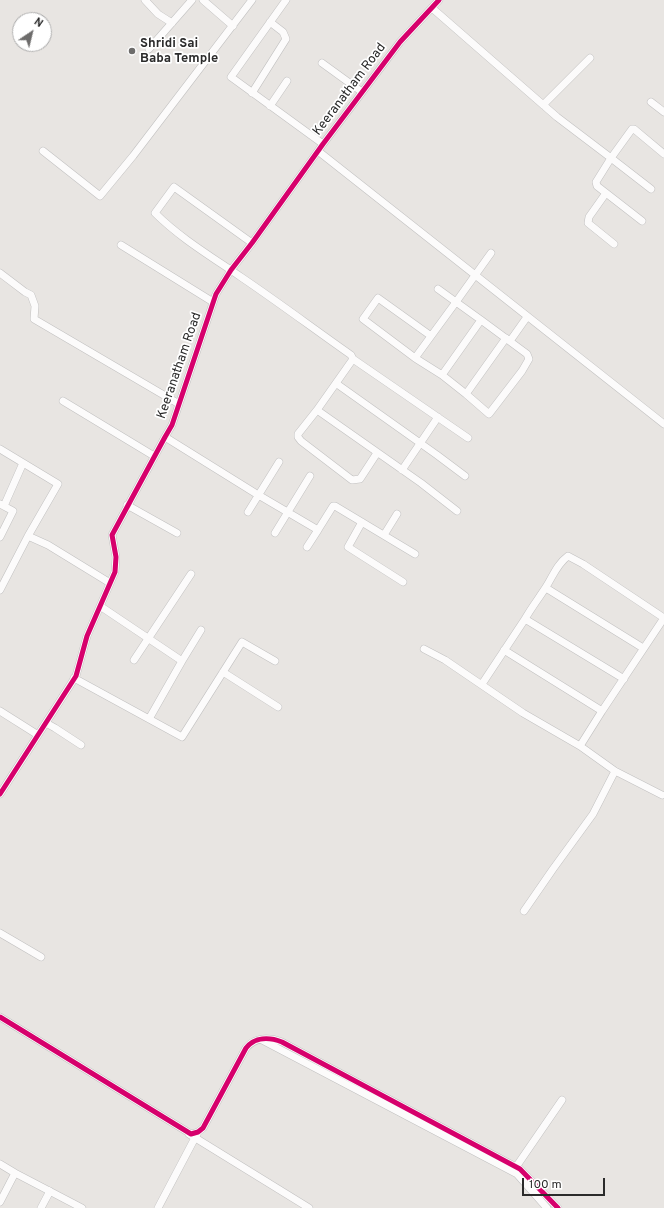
<!DOCTYPE html>
<html>
<head>
<meta charset="utf-8">
<style>
	body { margin:0 }
	#map { position:relative; width:664px; height:1208px; overflow:hidden; background:#e8e5e2; font-family:Overpass,sans-serif }
	canvas { display:block }
	.north { position:absolute; left:12px; top:12px; width:40px; height:40px; box-sizing:border-box; background:#fff; border:1px solid #aaa; border-radius:50%; rotate:35deg; font-size:11px; font-weight:700; line-height:16px; text-align:center; color:#2b2b2b }
	.north::after { content:''; display:block; margin:auto; width:14px; height:18px; background:#6d6c6b; clip-path:polygon(50% 0,100% 100%,50% 72%,0 100%) }
	.scale { position:absolute; left:522px; top:1178px; width:83px; height:18px; box-sizing:border-box; border:2px solid #2b2b2b; border-top:0; padding-left:5px; font-size:12px; line-height:14px; white-space:nowrap; color:#2b2b2b; -webkit-text-stroke:3px #fff; paint-order:stroke }
</style>
</head>
<body>
<div id="map">
<canvas width="664" height="1208"></canvas>
<div class="north">N</div>
<div class="scale">100 m</div>
</div>
<script>
const ctx = document.querySelector('canvas').getContext('2d');
ctx.lineJoin = 'round';
function stroke(path, color, width, dash) { ctx.strokeStyle = color; ctx.lineWidth = width; ctx.lineCap = dash ? 'butt' : 'round'; ctx.setLineDash(dash || []); ctx.stroke(path); }
function drawText(font, color, halo, rows, align = 'center') {
  ctx.font = font + ' Overpass,sans-serif'; ctx.lineWidth = 3.5; ctx.setLineDash([]); ctx.textBaseline = 'middle'; ctx.strokeStyle = halo; ctx.fillStyle = color; for (const [text, x, y, turn = 0] of rows) {
    ctx.save(); ctx.translate(x, y); ctx.rotate((+turn || 0) * Math.PI / 180); ctx.textAlign = isNaN(turn) ? turn : align; if (halo) ctx.strokeText(text, 0, 0); ctx.fillText(text, 0, 0); ctx.restore();
  }
}
const minor = new Path2D(`
	M145 0 158 14 172 23
	M203 0 233 26
	M286 0 231 77 323 144
	M432 8 557 117 611 158 596 182 597 186 642 221
	M149 49 192 0
	M322 63 362 92
	M252 93 286 39 283 32 270 22
	M651 102 664 112
	M543 105 590 58
	M270 106 287 81
	M43 151 100 196 133 156 252 0
	M318 151 664 424
	M651 189 611 158 632 129H634L664 154
	M606 193 589 217 588 223 614 244
	M252 243 174 187 155 213C180 238 212 257 241 277 278 302 314 329 351 355L353 359 468 438
	M121 245 213 302
	M0 273 25 292 31 295 35 306 34 319 179 404
	M438 289 456 302 415 358 442 375 481 320 456 302 491 253
	M510 341 527 317
	M415 358 363 319 378 298 431 336
	M353 359 317 410 421 483 457 511
	M442 375 466 394 489 414 522 371 529 359 527 354 481 320
	M337 384 437 455 465 476
	M466 394 506 338
	M63 401 154 456
	M317 410 298 434V437L301 441 352 480 360 479 377 453
	M165 437 255 493 318 530 333 506H335L415 554
	M0 449 58 484 28 536 0 590
	M402 470 438 417
	M127 505 177 533
	M4 506 23 463
	M248 512 279 462
	M362 522 348 547 403 582
	M275 533 310 476
	M384 535 397 514
	M28 536 48 545 110 583
	M0 537 13 511 0 504
	M307 547 318 530
	M546 588 643 648
	M100 606 182 661 149 719
	M525 619 624 679
	M424 649 445 660 523 713 580 746 615 771 662 795
	M504 650 602 711
	M134 660 191 574
	M182 661 201 630
	M223 672 278 707
	M74 678 182 737 242 642 275 661
	M482 684 525 619C531 608 539 598 546 587 553 576 557 564 568 556L583 564 664 618
	M0 711 38 735
	M46 723 55 728 81 745
	M580 746 602 711 664 618
	M0 794 76 676 87 636 115 572 116 557 112 535 165 437 172 425 216 294 231 270 252 243 323 144 400 42 439 0
	M524 911 553 869 593 814 615 771
	M0 933 41 957
	M0 1017 191 1134 198 1132 203 1128 246 1048C255 1037 269 1037 282 1042L520 1169 558 1208
	M262 1040 517 1174 547 1208
	M189 1134 309 1208
	M0 1164 15 1173
	M516 1167 562 1100
	M0 1202 15 1173 82 1208
	M41 1208 50 1191
	M158 1208 197 1134`);
const cycleway = new Path2D(`
	M0 794 76 676 87 636 115 572 116 557 112 535 165 437 172 425 216 294 231 270 252 243 323 144 400 42 439 0
	M0 1017 191 1134 198 1132 203 1128 246 1048C255 1037 269 1037 282 1042L520 1169 558 1208`);
const markers = [
	[132,51,4,"#6d6c6b"]
];
const poiNames = [
	["Shridi Sai",140,44],
	["Baba Temple",140,59]
];
const streetNames = [
	["Keeranatham Road",350,90,-53],
	["Keeranatham Road",180,366,-71]
];
stroke(minor, '#c1c0c0', 8);
stroke(minor, '#fcfbfb', 7);
stroke(cycleway, '#d6006c', 5);
for (const [x, y, r, color] of markers) { const dot = new Path2D(); dot.arc(x, y, r, 0, 2 * Math.PI); ctx.fillStyle = color; ctx.fill(dot); stroke(dot, '#fff', 1.5); }
drawText('bold 13px', '#2b2b2b', '#fff', poiNames, 'left');
drawText('13px', '#2b2b2b', '#fff', streetNames);
</script>
</body>
</html>
